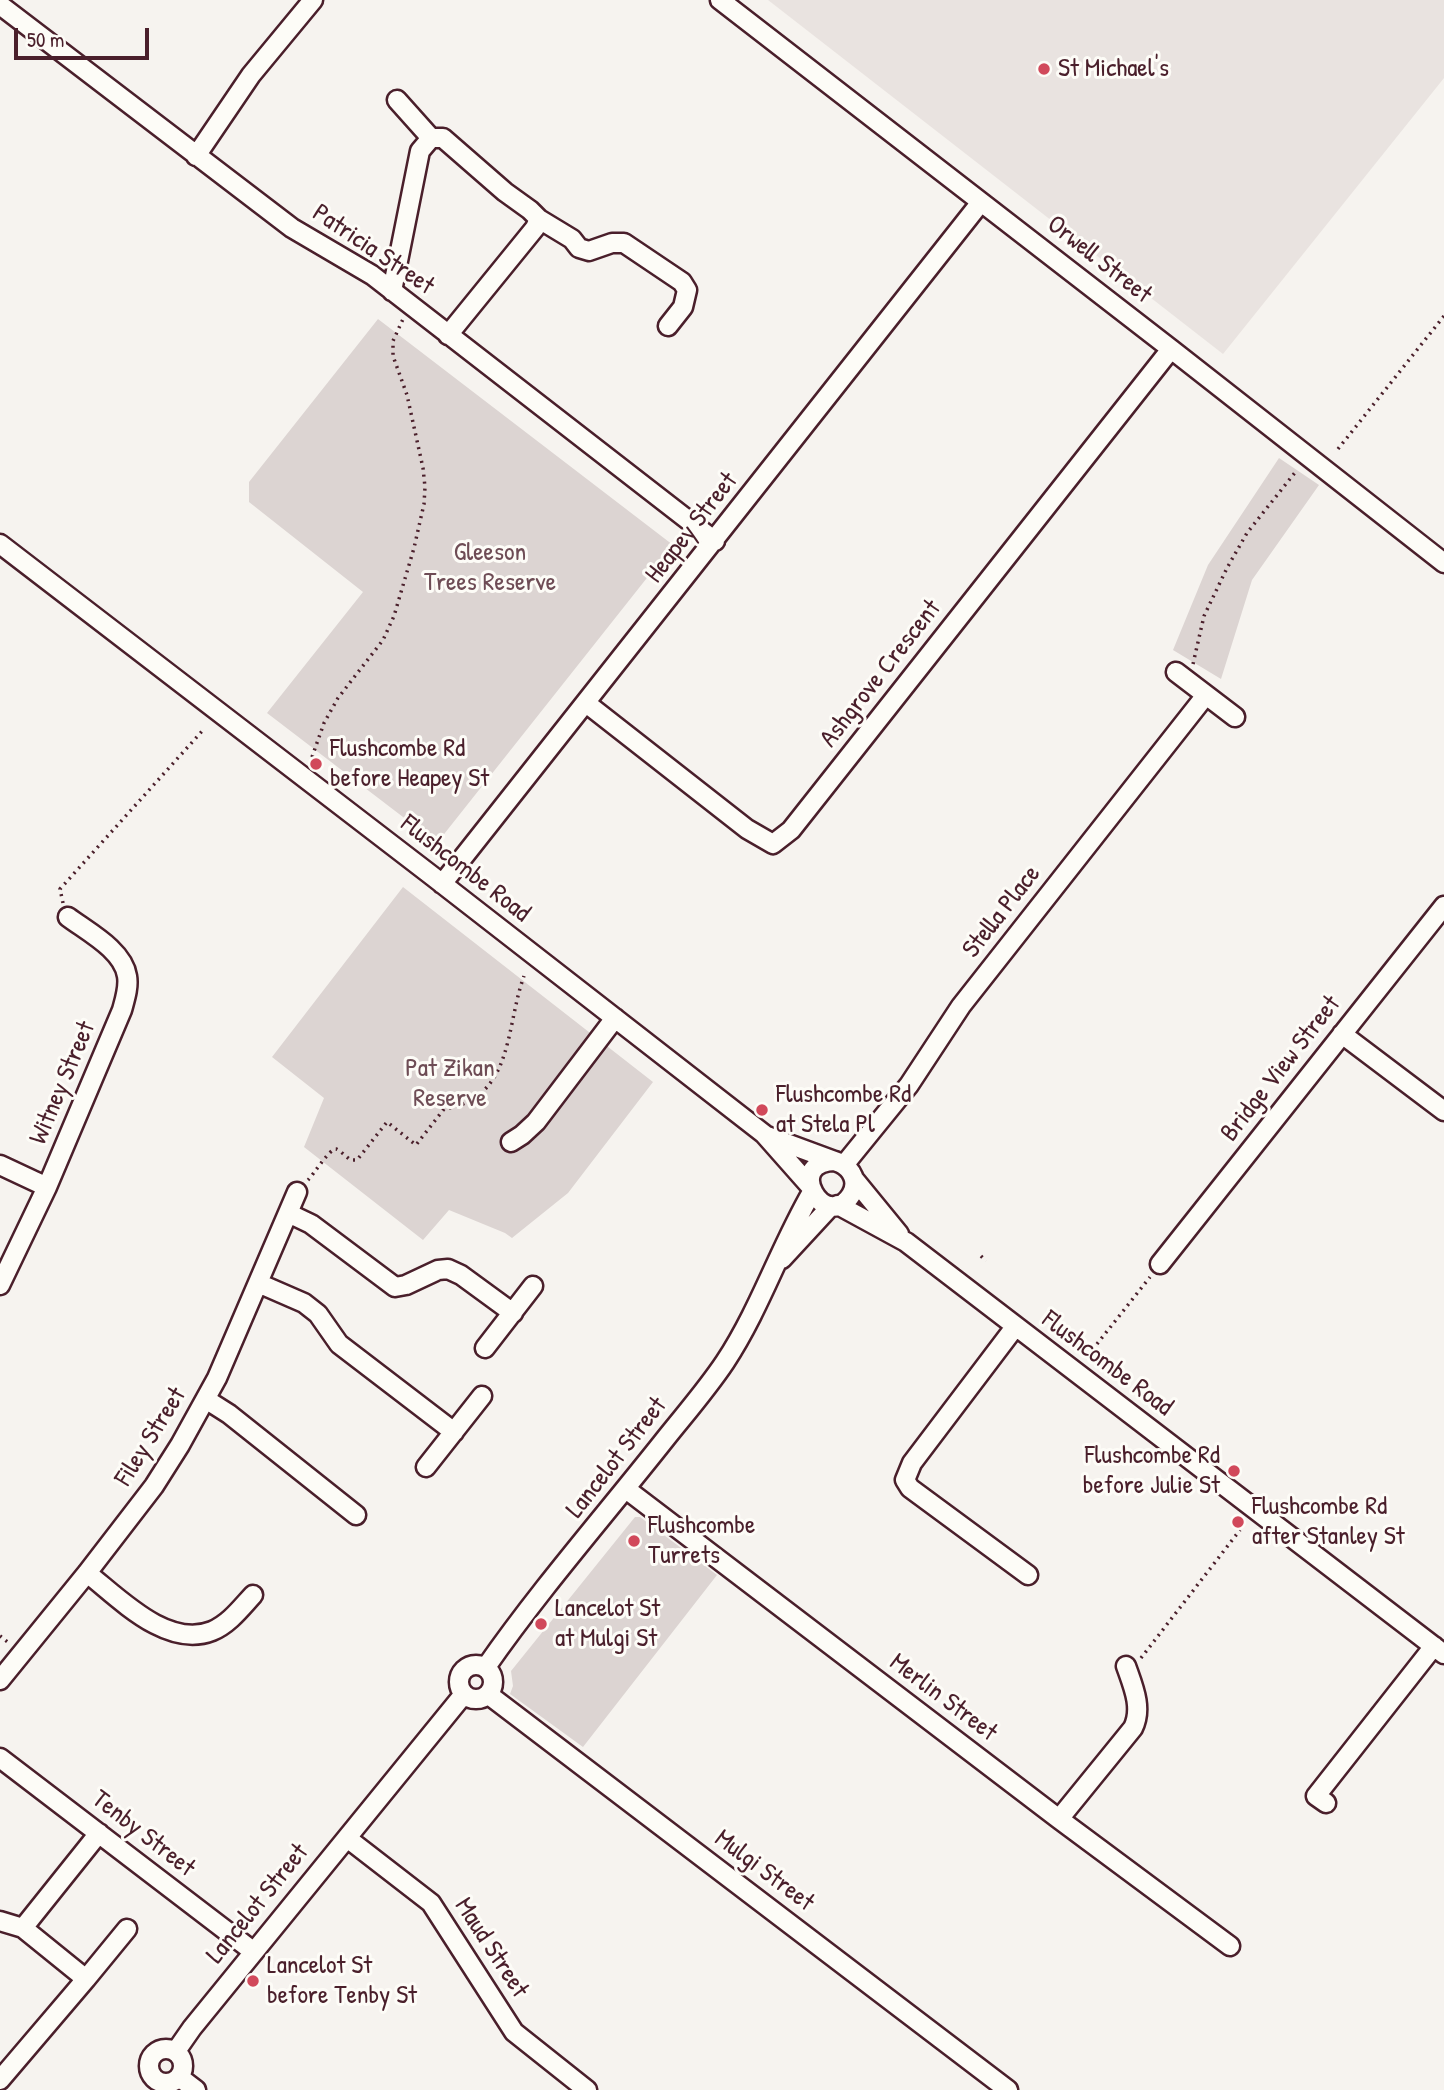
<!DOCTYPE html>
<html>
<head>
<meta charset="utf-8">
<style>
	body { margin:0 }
	#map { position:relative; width:1444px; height:2090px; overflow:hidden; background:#f6f3ef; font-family:"Patrick Hand",sans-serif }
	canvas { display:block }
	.scale { position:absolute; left:14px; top:28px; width:135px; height:32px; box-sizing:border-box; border:4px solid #4a1f2b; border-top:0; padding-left:9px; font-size:21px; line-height:24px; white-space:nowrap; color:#4a1f2b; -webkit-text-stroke:5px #fdfcf7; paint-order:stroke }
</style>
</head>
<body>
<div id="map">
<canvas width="1444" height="2090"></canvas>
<div class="scale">50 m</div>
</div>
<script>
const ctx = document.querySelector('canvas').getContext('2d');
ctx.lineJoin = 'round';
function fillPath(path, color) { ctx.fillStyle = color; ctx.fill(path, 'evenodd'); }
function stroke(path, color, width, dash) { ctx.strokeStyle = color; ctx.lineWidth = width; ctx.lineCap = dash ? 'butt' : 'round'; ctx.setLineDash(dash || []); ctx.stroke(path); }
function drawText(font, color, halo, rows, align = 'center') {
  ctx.font = font + ' "Patrick Hand",sans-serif'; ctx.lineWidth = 6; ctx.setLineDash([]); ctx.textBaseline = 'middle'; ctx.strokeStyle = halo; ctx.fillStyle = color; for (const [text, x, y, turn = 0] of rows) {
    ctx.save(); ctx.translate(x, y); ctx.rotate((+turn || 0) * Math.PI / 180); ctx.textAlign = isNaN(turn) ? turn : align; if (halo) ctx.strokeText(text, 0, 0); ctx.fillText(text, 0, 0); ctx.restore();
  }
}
const built = new Path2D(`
	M768 0H1444V78L1223 354Z`);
const green = new Path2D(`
	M378 319 673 545 437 843 267 713 363 592 249 502V482Z
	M1279 458 1319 485 1252 580 1221 679 1173 650 1208 565Z
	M403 887 653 1082 568 1193 512 1238 505 1233 449 1210 423 1240 304 1147 324 1098 272 1057Z
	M635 1517H640L717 1575 583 1747 510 1694 513 1686 511 1671Z`);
const path = new Path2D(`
	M1338 449 1444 316
	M1193 664 1204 616 1227 568 1247 533 1297 470
	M312 757 324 723 338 698 383 640 394 616 414 548 424 504 425 487 423 468 407 395 393 356V341L403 319
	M63 903 60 889 204 729
	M308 1180C314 1174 330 1148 336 1149 340 1150 347 1158 351 1160H357L387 1122 416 1145 444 1109C514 1098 505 1028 524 976
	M981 1256 986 1261
	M1097 1344 1150 1277
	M0 1636 9 1643
	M1141 1658 1240 1530`);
const minor = new Path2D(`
	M720 0 1171 349 1444 563
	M0 5 292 228 372 275 715 541
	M397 100 431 138H443L505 192 530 210 539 219
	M196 156 251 75 313 0
	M392 291 420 151 431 138
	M448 335 535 228 539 219 572 239 579 248 589 251 612 243H624L682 282 687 290 683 307 668 326
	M0 544 431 875 764 1134 810 1186
	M1176 672 1235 717
	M586 703 747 829 773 844 791 830 1171 349
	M442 884 981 202
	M1342 1034 1444 1111
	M767 1136 840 1163C852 1169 859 1182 851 1195 826 1234 782 1162 835 1161
	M511 1142 522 1135 536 1122 615 1018
	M0 1165 47 1187
	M844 1165 909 1085 961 1006 1206 695
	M854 1179 899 1234
	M838 1205 906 1242 1444 1654
	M288 1213 311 1224 395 1287 406 1285 438 1270 448 1269 461 1275 513 1313
	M782 1259 831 1206
	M1160 1264 1444 906
	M258 1283 304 1303 318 1314 339 1344 454 1432
	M0 1285 47 1187 122 1010C125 999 129 987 127 976 123 950 88 932 68 917
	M1015 1327 912 1463 905 1480 910 1488 1028 1575
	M485 1348 533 1286
	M207 1400 229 1414 356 1515
	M426 1467 482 1396
	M626 1489 1059 1819 1230 1946
	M87 1573C119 1598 167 1649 212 1631 229 1624 241 1608 253 1595
	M459 1682a17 17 0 1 1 34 0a17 17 0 1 1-34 0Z
	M486 1667C541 1588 606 1514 666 1438 686 1413 707 1389 725 1362 760 1309 780 1247 812 1192
	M0 1680 87 1573 154 1486 180 1445 217 1378 297 1192
	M489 1695 1008 2090
	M0 1758 254 1952
	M1326 1803 1316 1796 1434 1646
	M1059 1819 1133 1728C1143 1708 1133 1686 1126 1666
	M347 1838 431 1903 514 2032 587 2090
	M0 1921 23 1928
	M86 1979 127 1929
	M149 2066a17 17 0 1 1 34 0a17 17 0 1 1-34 0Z
	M176 2051 192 2028 464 1694
	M179 2077 196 2090
	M0 2080 86 1979 23 1928 99 1833`);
const markers = [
	[1044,69,7,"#d1495b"],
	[316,764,7,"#d1495b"],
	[762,1110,7,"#d1495b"],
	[1234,1471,7,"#d1495b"],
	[1238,1522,7,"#d1495b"],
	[634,1541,7,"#d1495b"],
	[541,1624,7,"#d1495b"],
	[253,1981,7,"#d1495b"]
];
const poiNames = [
	["St Michael's",1058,69],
	["Flushcombe Rd",330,749],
	["before Heapey St",330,779],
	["Flushcombe Rd",776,1095],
	["at Stela Pl",776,1125],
	["Flushcombe Rd",1220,1456,"right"],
	["before Julie St",1220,1486,"right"],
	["Flushcombe Rd",1252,1507],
	["after Stanley St",1252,1537],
	["Flushcombe",648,1526],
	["Turrets",648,1556],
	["Lancelot St",555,1609],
	["at Mulgi St",555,1639],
	["Lancelot St",267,1966],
	["before Tenby St",267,1996]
];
const streetNames = [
	["Patricia Street",373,250,34],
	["Orwell Street",1099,260,38],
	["Heapey Street",692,528,-52],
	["Ashgrove Crescent",881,674,-52],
	["Flushcombe Road",465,869,38],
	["Stella Place",1002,912,-52],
	["Bridge View Street",1281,1069,-52],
	["Witney Street",63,1083,-67],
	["Flushcombe Road",1107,1364,37],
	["Filey Street",151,1437,-58],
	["Lancelot Street",617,1458,-52],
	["Merlin Street",943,1698,37],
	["Tenby Street",143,1834,38],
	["Mulgi Street",764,1871,37],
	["Lancelot Street",258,1904,-51],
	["Maud Street",491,1948,57]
];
const parkNames = [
	["Gleeson",490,553],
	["Trees Reserve",490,583],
	["Pat Zikan",450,1069],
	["Reserve",450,1099]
];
fillPath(built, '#e9e3e0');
fillPath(green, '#dcd4d2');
stroke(minor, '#4a1f2b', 23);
stroke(path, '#4a1f2b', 3.5, [2, 5]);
stroke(minor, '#fdfcf7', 18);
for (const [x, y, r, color] of markers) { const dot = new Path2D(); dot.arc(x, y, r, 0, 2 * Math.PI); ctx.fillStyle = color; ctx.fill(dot); stroke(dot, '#fdfcf7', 2.5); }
drawText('26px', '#4a1f2b', '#fdfcf7', poiNames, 'left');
drawText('26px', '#4a1f2b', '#fdfcf7', streetNames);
drawText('26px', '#6e4c55', '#fdfcf7', parkNames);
</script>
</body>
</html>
